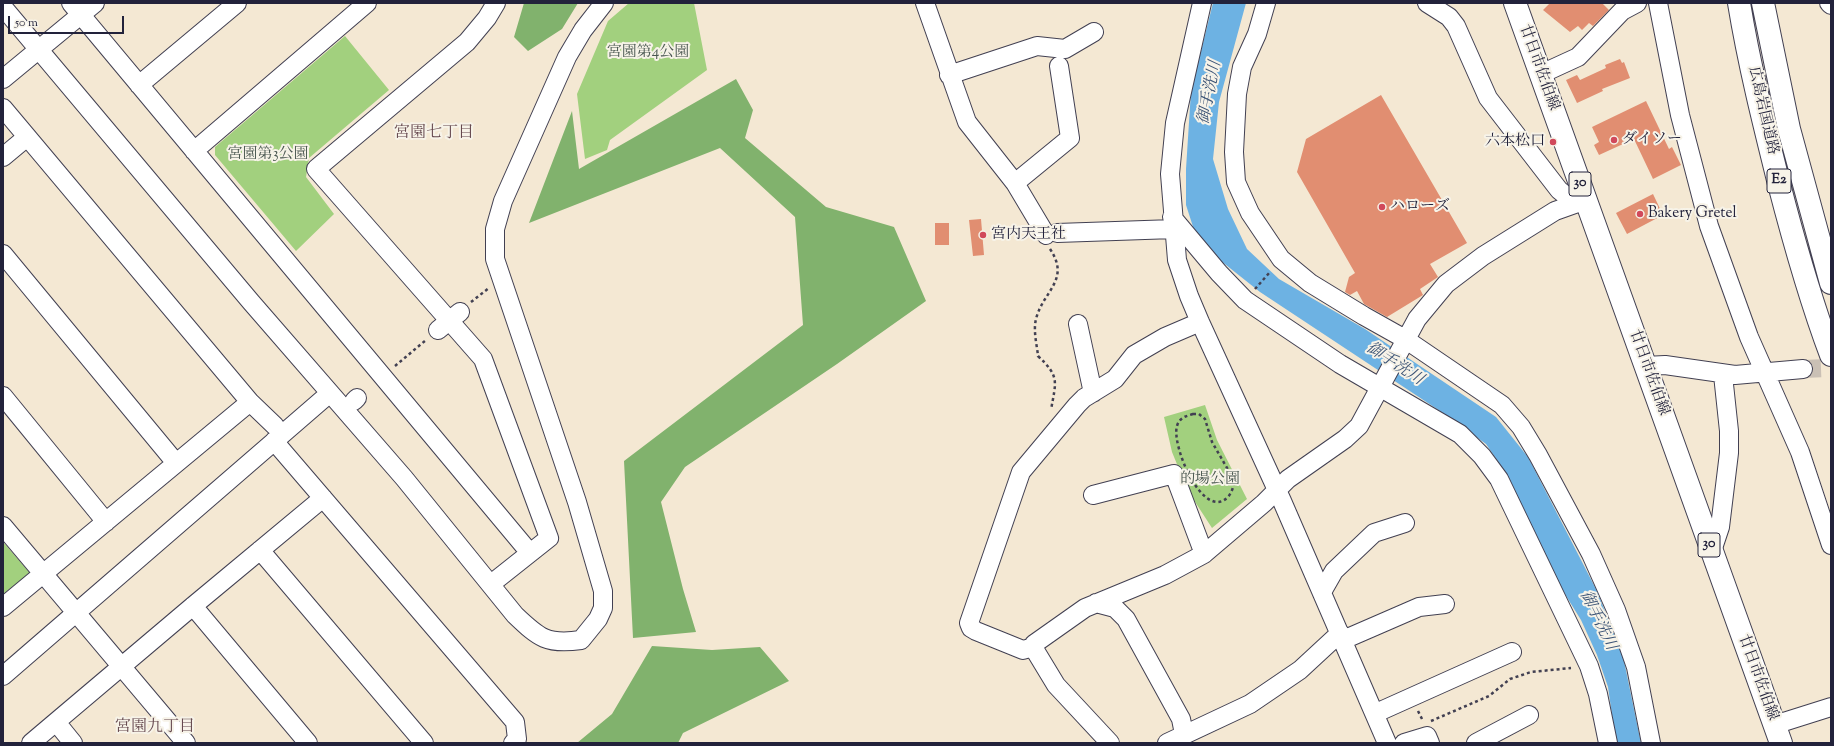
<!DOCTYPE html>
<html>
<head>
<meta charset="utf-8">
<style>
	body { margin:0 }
	#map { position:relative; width:1834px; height:746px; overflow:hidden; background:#f4e8d3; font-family:"Sorts Mill Goudy",serif }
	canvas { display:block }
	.frame { position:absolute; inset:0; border:4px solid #22223b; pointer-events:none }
	.scale { position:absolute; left:8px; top:16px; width:116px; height:18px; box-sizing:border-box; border:2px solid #22223b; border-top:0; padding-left:5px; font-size:12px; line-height:14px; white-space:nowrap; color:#22223b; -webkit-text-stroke:3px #f7f3e8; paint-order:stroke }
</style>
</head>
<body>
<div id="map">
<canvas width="1834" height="746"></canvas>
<div class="frame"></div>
<div class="scale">50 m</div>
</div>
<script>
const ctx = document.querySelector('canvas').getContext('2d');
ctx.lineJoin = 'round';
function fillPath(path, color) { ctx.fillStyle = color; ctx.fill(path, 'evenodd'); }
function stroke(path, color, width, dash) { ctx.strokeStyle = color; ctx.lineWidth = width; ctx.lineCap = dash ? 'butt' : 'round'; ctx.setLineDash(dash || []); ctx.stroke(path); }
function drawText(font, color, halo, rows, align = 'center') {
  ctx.font = font + ' "Sorts Mill Goudy","Noto Serif JP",serif'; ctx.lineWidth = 4; ctx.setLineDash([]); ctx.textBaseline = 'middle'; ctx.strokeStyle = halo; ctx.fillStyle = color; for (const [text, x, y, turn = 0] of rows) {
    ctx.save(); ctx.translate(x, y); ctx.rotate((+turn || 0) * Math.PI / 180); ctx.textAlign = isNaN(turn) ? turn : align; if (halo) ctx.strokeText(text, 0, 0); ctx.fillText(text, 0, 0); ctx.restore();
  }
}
const green = new Path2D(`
	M629 3H694L707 70 610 140 607 150 585 159 577 94 608 21Z
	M345 36 389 90 309 158 306 177 334 214 296 251 215 155V147Z
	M1205 405 1217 440 1247 499 1212 528 1188 491 1172 452 1164 417Z
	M3 542 30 573 3 594Z`);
const forest = new Path2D(`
	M524 3H578L562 29 528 51 514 37Z
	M736 79 753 110 745 138 826 207 894 227 926 301 837 364 685 467 661 502 683 589 696 632 633 638 624 461 803 325 795 217 720 148 529 223 572 111 579 169Z
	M652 646 712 650 760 647 789 681 683 733 678 743H577L612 714Z`);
const water = new Path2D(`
	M1213 3H1246L1219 102 1213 159 1228 209 1247 249 1279 279 1365 329 1496 417 1528 457 1597 591 1623 656 1641 743H1616L1608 687 1597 655 1581 620 1558 583 1503 469 1486 444 1446 415 1260 292 1221 261 1196 236 1186 205V169L1191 91Z`);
const building = new Path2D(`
	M1550 3H1602L1609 10 1593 26 1589 23 1582 30 1578 26 1570 32 1543 10Z
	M1620 59 1622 63 1624 62 1630 78 1602 89 1603 91 1577 103 1566 80 1577 75 1580 80 1606 68 1605 65Z
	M1381 95 1467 243 1430 264 1438 277 1420 289 1423 295 1387 317 1364 304 1357 291 1350 295 1345 292 1349 277 1355 273 1297 172 1306 139Z
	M1646 101 1669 149 1672 147 1681 165 1653 179 1634 139 1599 155 1594 145 1599 142 1592 127Z
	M1653 194 1663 215 1627 234 1616 213Z
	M981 219 984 255 973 256 969 220Z
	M935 223H949V245H935Z`);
const minorTunnel = new Path2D(`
	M1803 369 1831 368`);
const path = new Path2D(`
	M1000 231 1025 230
	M1050 249C1071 280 1043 291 1036 319 1033 331 1037 345 1038 356 1060 377 1056 381 1051 410
	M1255 289 1270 272
	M471 302 489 288
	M395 366 426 340
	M1193 414H1199L1205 419 1212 442 1234 480C1234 486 1232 492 1228 497 1203 522 1171 445 1177 426 1179 418 1186 416 1193 414Z
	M1418 711 1423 721
	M1431 721 1489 696 1510 679 1531 672 1571 668`);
const minor = new Path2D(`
	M71 3 530 553
	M925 3 967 122 1015 183 1046 235
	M1202 3 1175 123 1170 174 1177 260 1189 296 1200 322 1282 501 1387 743
	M1266 3 1257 34 1242 67 1237 94 1234 152 1236 182 1250 213 1281 259 1310 283 1364 316 1405 339 1502 405 1521 427 1538 455 1591 554 1616 610 1636 667 1651 743
	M1427 3 1449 17 1456 26 1488 98 1559 190 1575 203
	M1658 3 1680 115 1709 226 1749 337 1800 452 1831 545
	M1829 3 1831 5
	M3 7 251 302 404 478 515 615C539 638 547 645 581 640L598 619 603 608V591L577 502 495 259V229L503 201 567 57 583 30 604 3
	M1541 74 1578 57 1622 11 1637 3
	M949 75 1037 46 1065 49 1094 32
	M3 79 95 3
	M139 85 237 3
	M3 108 250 402 275 426
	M194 151 367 3
	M3 157 27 137
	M1015 183 1070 138 1059 66
	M1172 217 1219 273 1245 300 1340 364 1460 434 1482 456 1499 479 1589 666 1598 694 1608 743
	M1057 233 1174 229
	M3 254 176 463
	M1078 324 1093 393
	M438 330 460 312
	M1645 366 1665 365 1735 375 1803 369
	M3 396 106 522
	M354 401 357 398
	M274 441 515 722 517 739 513 743
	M1093 495 1174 474 1204 554
	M3 526 186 743
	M260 550 424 743
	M1712 551 1720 527 1729 453V431L1723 375
	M491 584 549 538 483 359 316 169 467 42 487 18 496 3
	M1322 592 1334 571 1374 533 1405 523
	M1096 603 1115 608 1126 619 1181 719 1184 734
	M193 606 308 743
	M3 607 250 402
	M1343 640 1419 607 1445 604
	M1033 647 1023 650 976 631 971 628 969 623 1021 472 1077 405 1084 398 1115 379 1134 355 1165 337 1200 322
	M3 676 330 393
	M1376 713 1512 652
	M56 722 73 743
	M1774 725 1831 707
	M31 743 193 606 323 498
	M1110 743 1056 685 1033 647 1034 644 1085 608 1165 575 1204 554 1264 503 1288 479 1345 439 1359 426 1417 319 1446 284 1483 256 1555 211 1586 200
	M1167 743 1250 704 1300 670 1340 633
	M1404 743 1427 736 1430 743
	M1476 743 1529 715`);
const major = new Path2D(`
	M1515 3 1781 743`);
const highway = new Path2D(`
	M1739 3C1749 64 1764 124 1779 184 1794 242 1810 299 1831 355
	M1763 3 1789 129 1831 283`);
const markers = [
	[1614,140,4,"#d1495b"],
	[1553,142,4,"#d1495b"],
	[1382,207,4,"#d1495b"],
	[1640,214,4,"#d1495b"],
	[983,235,4,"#d1495b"]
];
const shields = [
	[1779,181,24],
	[1580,184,22],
	[1709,545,22]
];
const shieldNames = [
	["E2",1779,181],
	["30",1580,184],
	["30",1709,545]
];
const parkNames = [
	["宮園第4公園",648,53],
	["宮園第3公園",268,155],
	["的場公園",1210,480]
];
const streetNames = [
	["廿日市佐伯線",1538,68,70],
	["広島岩国道路",1762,111,77],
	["廿日市佐伯線",1648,373,70],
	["廿日市佐伯線",1757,678,70]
];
const poiNames = [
	["ダイソー",1622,140],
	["六本松口",1545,142,"right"],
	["ハローズ",1390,207],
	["Bakery Gretel",1648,214],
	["宮内天王社",991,235]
];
const waterNames = [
	["御手洗川",1211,93,-79],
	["御手洗川",1394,365,33],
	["御手洗川",1597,621,64]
];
const neighbourhoodNames = [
	["宮園七丁目",434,134],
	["宮園九丁目",155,728]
];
fillPath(green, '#a2d07e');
fillPath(forest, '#81b26d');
fillPath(water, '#6db2e3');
fillPath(building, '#e18e71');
stroke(minorTunnel, '#cac0b5', 18, [18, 9]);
stroke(minor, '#424052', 20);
stroke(major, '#424052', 24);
stroke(highway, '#424052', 24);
stroke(path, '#424052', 2.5, [3, 3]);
stroke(minor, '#fff', 18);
stroke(major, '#fff', 22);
stroke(highway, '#fff', 22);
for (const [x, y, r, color] of markers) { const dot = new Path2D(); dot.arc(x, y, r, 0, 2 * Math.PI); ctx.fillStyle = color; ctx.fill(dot); stroke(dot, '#f7f3e8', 1.5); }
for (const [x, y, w] of shields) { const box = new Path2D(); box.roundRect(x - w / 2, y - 12, w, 24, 3); ctx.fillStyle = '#f7f3e8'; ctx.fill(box); stroke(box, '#22223b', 1); }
drawText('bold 14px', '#22223b', null, shieldNames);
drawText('15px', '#48564f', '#f7f3e8', parkNames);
drawText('15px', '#22223b', '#f7f3e8', streetNames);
drawText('15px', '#22223b', '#f7f3e8', poiNames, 'left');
drawText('italic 16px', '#3c5476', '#f7f3e8', waterNames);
drawText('16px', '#65484e', '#f7f3e8', neighbourhoodNames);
</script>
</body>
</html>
